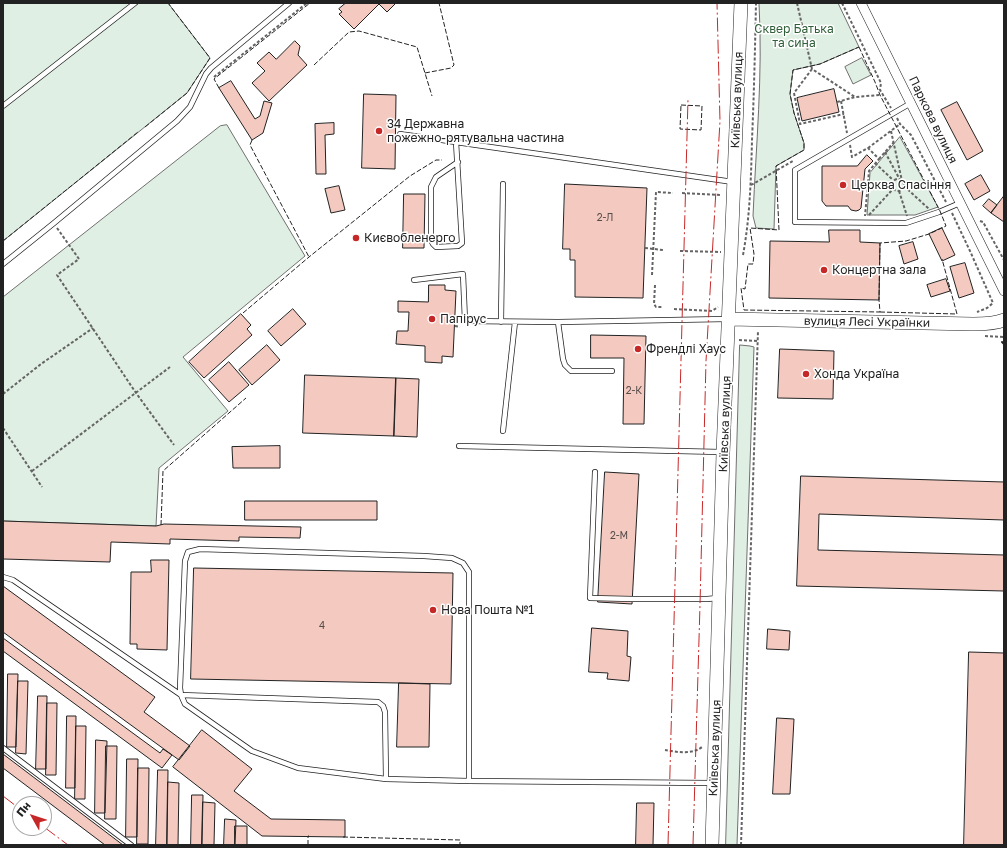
<!DOCTYPE html>
<html>
<head>
<meta charset="utf-8">
<style>
	body { margin:0 }
	#map { position:relative; width:1007px; height:848px; overflow:hidden; background:#fff; font-family:"Golos Text",sans-serif }
	canvas { display:block }
	.frame { position:absolute; inset:0; border:4px solid #222; pointer-events:none }
	.north { position:absolute; left:12px; top:796px; width:40px; height:40px; box-sizing:border-box; background:#fff; border:1px solid #a7a7a7; border-radius:50%; rotate:309deg; font-size:11px; font-weight:700; line-height:16px; text-align:center; color:#222 }
	.north::after { content:''; display:block; margin:auto; width:14px; height:18px; background:#c62828; clip-path:polygon(50% 0,100% 100%,50% 72%,0 100%) }
</style>
</head>
<body>
<div id="map">
<canvas width="1007" height="848"></canvas>
<div class="frame"></div>
<div class="north">Пн</div>
</div>
<script>
const ctx = document.querySelector('canvas').getContext('2d');
ctx.lineJoin = 'round';
function fillPath(path, color) { ctx.fillStyle = color; ctx.fill(path, 'evenodd'); }
function stroke(path, color, width, dash) { ctx.strokeStyle = color; ctx.lineWidth = width; ctx.lineCap = dash ? 'butt' : 'round'; ctx.setLineDash(dash || []); ctx.stroke(path); }
function drawText(font, color, halo, rows, align = 'center') {
  ctx.font = font + ' "Golos Text",sans-serif'; ctx.lineWidth = 3; ctx.setLineDash([]); ctx.textBaseline = 'middle'; ctx.strokeStyle = halo; ctx.fillStyle = color; for (const [text, x, y, turn = 0] of rows) {
    ctx.save(); ctx.translate(x, y); ctx.rotate((+turn || 0) * Math.PI / 180); ctx.textAlign = isNaN(turn) ? turn : align; if (halo) ctx.strokeText(text, 0, 0); ctx.fillText(text, 0, 0); ctx.restore();
  }
}
const green = new Path2D(`
	M3 3H168L210 58 187 93 3 241Z
	M759 3H838L859 47 820 64 793 70 790 94 794 113 804 143V150L776 166 774 229 756 228 753 216C756 145 763 74 759 3Z
	M862 58 871 75 853 84 845 67Z
	M227 125 305 256 183 357 228 411 159 468 156 526 3 521V297L220 126Z
	M900 137 938 207 915 215H867L870 173Z
	M740 345 750 346 754 347 737 845H726Z`);
const building = new Path2D(`
	M346 3H396L387 12 379 4 354 29 339 14 342 12 339 9Z
	M295 41 300 46 298 55 307 65 269 101 252 83 265 71 257 63 269 52 276 59Z
	M231 81 255 119 260 116 264 101 272 103 263 133 252 140 219 88Z
	M834 89 839 112 802 121 797 98Z
	M364 94 396 95 395 169 362 168Z
	M957 102 983 151 967 160 941 110Z
	M334 123V134L325 135 326 174H316L315 124Z
	M867 155 873 161 865 169 861 208 859 210 856 211 851 210 848 206H826L822 201V166H857Z
	M981 175 990 191 974 200 965 184Z
	M565 184 647 188 643 298 575 297V260H570V249H563Z
	M339 186 345 210 331 213 325 189Z
	M404 194H425L424 248H403Z
	M1004 196V222L991 213Z
	M989 199 997 205 991 213 983 206Z
	M942 228 955 255 942 261 929 234Z
	M829 230H860V242L880 243 879 300 769 298 770 241 829 242Z
	M913 242 918 259 904 264 899 246Z
	M965 263 974 293 959 298 950 267Z
	M946 279 950 291 931 297 927 285Z
	M429 285H445V290L456 291 453 357 442 356V363L425 362V346L396 344 397 331H408L409 312H398V301L428 302Z
	M293 309 306 324 281 346 268 331Z
	M241 314 251 325 247 329 252 335 204 378 189 362Z
	M591 335 646 336 644 424H623L624 358H591Z
	M267 345 280 360 252 385 239 370Z
	M780 349 834 351 833 399 778 398Z
	M229 362 249 385 229 402 209 380Z
	M305 375 396 378 394 436 303 433Z
	M396 378 419 379 417 437 394 436Z
	M280 446V468H233L232 447Z
	M605 472 639 474 632 604 598 602Z
	M801 476 1004 482V520L819 514 818 550 1004 555V591L797 586Z
	M245 501H377V520H245Z
	M3 521 156 526 164 524 301 527 300 538 239 537V541L170 539V544L111 542 110 562 3 559Z
	M151 560H169L167 650 137 649V644H130L131 572H151Z
	M194 568 453 573 451 684 191 679Z
	M3 586 155 697 144 712 190 746 179 760 3 632Z
	M592 628 628 631 627 656 631 657 629 681 607 679 608 673 589 672Z
	M768 629 790 631 789 650 767 649Z
	M3 638 160 753 163 749 172 755 162 768 3 651Z
	M969 652 1004 653V845H964Z
	M8 674H18L16 747H7Z
	M18 681H28L26 754 16 753Z
	M399 683 430 684 429 747H397Z
	M38 696H47L46 769H36Z
	M47 703H57L56 775H46Z
	M67 716H76L75 788H66Z
	M777 718 794 719 790 794H773Z
	M76 726H86L85 799H75Z
	M202 730 252 769 234 791 271 819 345 820V837L262 836 173 767Z
	M96 740 107 741 105 813H95Z
	M106 746H117L116 819H105Z
	M3 754 123 845H105L3 768Z
	M127 759H138L137 837H126Z
	M138 768H149L148 844H137Z
	M158 770H168L167 845H156Z
	M168 782 179 783 178 845H167Z
	M192 795H203L202 845H191Z
	M203 802 215 803 214 845H202Z
	M637 803H654L653 845H636Z
	M225 819 236 820 235 845H224Z
	M235 826H247V845H235Z`);
const path = new Path2D(`
	M797 3 812 69 855 97
	M842 3 881 83 880 90 891 108
	M812 69 794 93 800 124 844 114
	M214 77 307 3
	M841 101 847 133
	M837 102 855 97 880 95
	M897 118 900 124 911 135 946 202
	M891 131 902 181
	M850 145 852 157 868 148 879 159 869 171 865 216
	M868 148 900 124
	M885 152 899 178
	M879 159 894 142
	M875 163 893 180
	M892 185a6 6 0 1 1 12 0a6 6 0 1 1-12 0Z
	M751 185 793 161
	M904 186 929 209
	M867 187 891 186
	M899 191 907 216
	M682 193 721 195V196
	M952 213 970 251 993 303 987 308 977 312
	M869 215 893 189
	M980 221 983 222 1004 260
	M57 228 79 259 57 275 136 393 174 445
	M645 248 663 250
	M680 251 721 252
	M743 255C750 217 751 179 752 140 754 94 755 49 756 3
	M652 275 656 192 673 193
	M655 285 654 304 656 307H662
	M674 309 712 311 718 307
	M455 326 460 327
	M985 336 1004 337
	M739 340 757 341
	M3 394 41 364 93 328
	M3 428 42 487
	M32 471 170 367
	M665 750C676 752 692 755 702 747
	M741 845 758 331`);
const lane = new Path2D(`
	M911 103 795 170V222L906 223 939 212 960 203
	M3 106 135 3
	M400 134 733 182
	M456 142 462 243 458 246 436 247 433 244 431 240V187L436 177 458 162
	M3 264 54 223 177 121 190 107 206 74 211 68 289 3
	M414 280 463 274 465 321 558 322 727 319
	M501 322 503 184
	M558 322 563 359 565 365 571 371H612
	M503 431 515 322
	M459 446 721 452
	M595 472 590 598 633 599H707L718 598
	M3 577 13 580 181 695 378 702 383 706 385 712 386 779
	M3 748 131 845
	M469 781V572L463 563 452 558 424 556 200 549 188 552 185 561 180 688 181 695 185 704 252 751 298 768 386 779 469 781 712 783`);
const street = new Path2D(`
	M861 3 1004 291`);
const secondary = new Path2D(`
	M729 319 973 324C983 324 994 324 1004 320
	M712 845 723 453 741 3`);
const fence = new Path2D(`
	M859 47 875 82 880 95 940 211 946 226 929 234 906 241 880 243 879 300 880 312 744 310 741 288 745 289 748 264H753L754 254 750 228 779 230 776 166 804 150V143L794 113 790 94 793 70 820 64Z
	M314 65 349 32 359 31 417 47 432 96
	M425 73 451 68 454 65 439 3
	M219 88 214 79 310 3
	M681 105 702 106 701 130 680 129Z
	M145 127 187 93 210 58 168 3
	M252 140 250 145 309 257
	M3 241 138 132
	M880 312 957 314 942 259
	M243 313 309 257 410 176 436 160H442
	M161 525 163 471 246 398
	M343 837 460 840V845
	M308 845V836H309`);
const wall = new Path2D(`
	M1002 342 1004 344`);
const power = new Path2D(`
	M3 796 20 809
	M44 827 68 845
	M668 845 688 99
	M693 845 700 605 706 361 720 121 717 3`);
const markers = [
	[379,131,4,"#c62828"],
	[843,185,4,"#c62828"],
	[356,238,4,"#c62828"],
	[824,270,4,"#c62828"],
	[432,319,4,"#c62828"],
	[638,349,4,"#c62828"],
	[806,374,4,"#c62828"],
	[433,610,4,"#c62828"]
];
const numberNames = [
	["2-Л",605,218],
	["2-К",634,391],
	["2-М",619,536],
	["4",322,626]
];
const parkNames = [
	["Сквер Батька",794,29],
	["та сина",794,43]
];
const streetNames = [
	["Київська вулиця",737,100,-88],
	["Паркова вулиця",933,120,64],
	["вулиця Лесі Українки",867,322,1],
	["Київська вулиця",725,424,-88],
	["Київська вулиця",715,748,-88]
];
const poiNames = [
	["34 Державна",387,124],
	["пожежно-рятувальна частина",387,138],
	["Церква Спасіння",851,185],
	["Києвобленерго",364,238],
	["Концертна зала",832,270],
	["Папірус",440,319],
	["Френдлі Хаус",646,349],
	["Хонда Україна",814,374],
	["Нова Пошта №1",441,610]
];
fillPath(green, '#e0efe3');
stroke(green, '#6f6f6f', 1);
fillPath(building, '#f3c9c0');
stroke(building, '#222', 1);
stroke(lane, '#222', 6);
stroke(street, '#222', 10);
stroke(secondary, '#222', 14);
stroke(path, '#646464', 2, [3, 2]);
stroke(lane, '#fff', 4.5);
stroke(street, '#fff', 9);
stroke(secondary, '#fff', 13);
stroke(fence, '#222', 1, [5, 2]);
stroke(wall, '#222', 2);
stroke(power, '#c62828', 1, [14, 3, 2, 3]);
for (const [x, y, r, color] of markers) { const dot = new Path2D(); dot.arc(x, y, r, 0, 2 * Math.PI); ctx.fillStyle = color; ctx.fill(dot); stroke(dot, '#fff', 1.5); }
drawText('10px', '#564c4a', null, numberNames);
drawText('12px', '#2f5e38', '#fff', parkNames);
drawText('12px', '#222', '#fff', streetNames);
drawText('12px', '#222', '#fff', poiNames, 'left');
</script>
</body>
</html>
